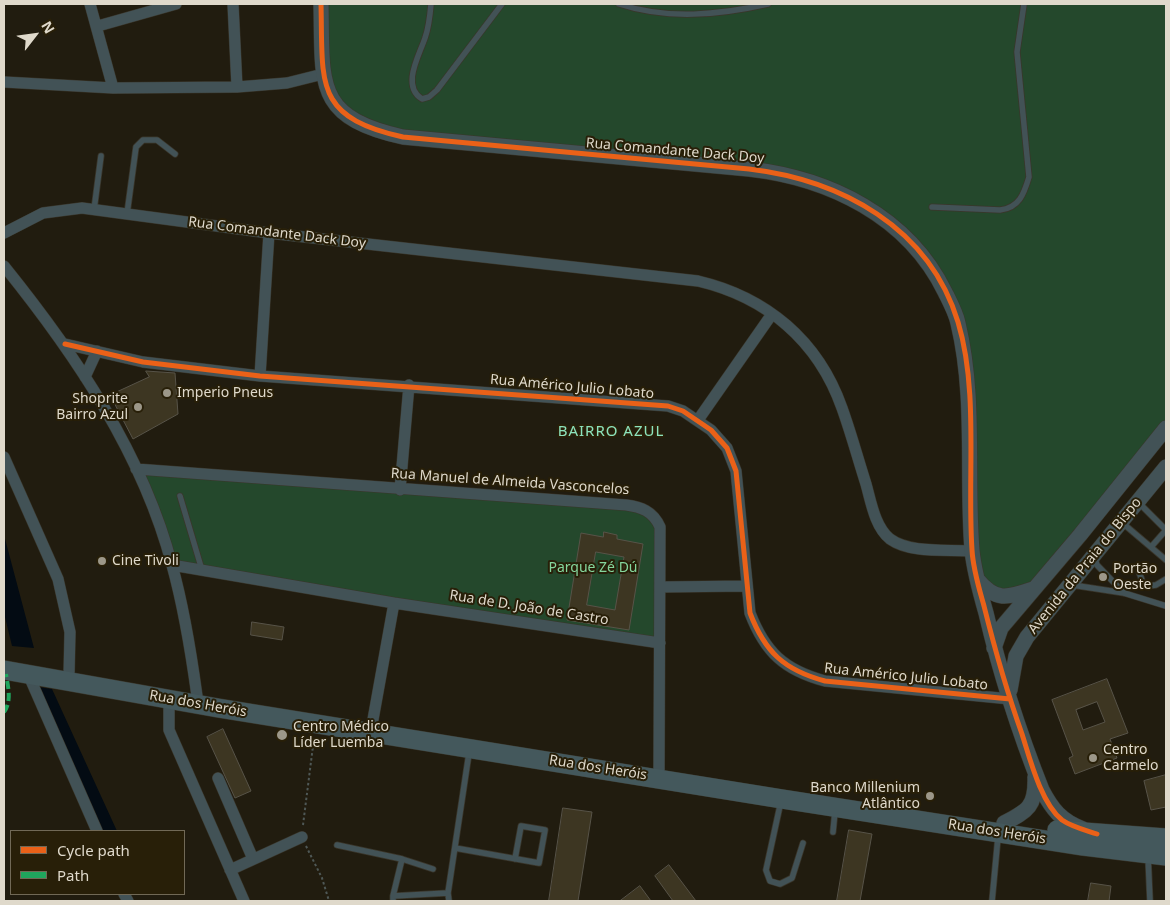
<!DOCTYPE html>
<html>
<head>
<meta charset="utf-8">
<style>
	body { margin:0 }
	#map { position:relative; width:1170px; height:905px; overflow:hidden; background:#211c0f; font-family:"Noto Sans",sans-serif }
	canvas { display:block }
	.frame { position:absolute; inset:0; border:5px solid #dfd9cb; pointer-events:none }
	.legend { position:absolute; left:10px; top:830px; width:175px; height:65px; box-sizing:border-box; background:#281f08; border:1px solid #716956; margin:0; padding:6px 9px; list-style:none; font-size:15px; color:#dfd9cb }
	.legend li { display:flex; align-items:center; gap:10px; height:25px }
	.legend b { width:25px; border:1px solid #716956 }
	.north { position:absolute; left:10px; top:10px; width:50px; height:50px; -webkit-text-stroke:4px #281f08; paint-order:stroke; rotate:60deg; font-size:14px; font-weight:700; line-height:20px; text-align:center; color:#dfd9cb }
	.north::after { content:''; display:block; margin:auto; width:18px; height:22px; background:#dfd9cb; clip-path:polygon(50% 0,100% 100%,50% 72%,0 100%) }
</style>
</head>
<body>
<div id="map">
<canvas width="1170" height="905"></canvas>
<div class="frame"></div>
<ul class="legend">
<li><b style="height:6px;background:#ea6118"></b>Cycle path</li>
<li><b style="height:6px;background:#20a55d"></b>Path</li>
</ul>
<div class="north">N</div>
</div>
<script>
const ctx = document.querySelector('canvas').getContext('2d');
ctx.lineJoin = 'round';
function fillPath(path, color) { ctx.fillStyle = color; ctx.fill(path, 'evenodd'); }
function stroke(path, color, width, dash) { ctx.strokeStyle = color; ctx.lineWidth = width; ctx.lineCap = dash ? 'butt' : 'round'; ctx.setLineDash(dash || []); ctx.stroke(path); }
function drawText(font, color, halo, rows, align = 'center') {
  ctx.font = font + ' "Noto Sans",sans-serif'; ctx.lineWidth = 4; ctx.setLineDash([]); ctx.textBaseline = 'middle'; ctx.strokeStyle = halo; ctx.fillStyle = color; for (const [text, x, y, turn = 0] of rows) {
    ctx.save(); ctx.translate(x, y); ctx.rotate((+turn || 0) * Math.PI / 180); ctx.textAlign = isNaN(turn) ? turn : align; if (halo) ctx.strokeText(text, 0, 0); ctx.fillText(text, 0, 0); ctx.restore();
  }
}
const green = new Path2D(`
	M321 4H1166V428L1035 589 1009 597 977 579 958 325 919 251 818 183 376 130 331 98Z
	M136 469 626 505 657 520 660 643 172 565Z`);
const water = new Path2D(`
	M4 535 34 648 12 646 4 613Z
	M38 687 52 689 117 831H103Z`);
const building = new Path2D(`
	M146 371 175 373 178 414 133 439 110 395 149 377Z
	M604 532 617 535V539L643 544 629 630 567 620 581 533 603 537ZM596 552 624 557 615 610 587 605Z
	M252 622 284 627 282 640 251 635Z
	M1107 679 1128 733 1110 739 1117 758 1075 774 1069 758 1073 756 1052 700ZM1097 702 1105 722 1083 730 1076 710Z
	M223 729 251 791 235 798 207 737Z
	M1166 775V807L1151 810 1144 781Z
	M563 808 592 812 578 901H549Z
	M849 830 872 834 860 901H837Z
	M669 865 696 901H673L655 876Z
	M1091 883 1111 886 1109 901H1088Z
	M640 886 651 901H620Z`);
const path = new Path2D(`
	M303 825 314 738
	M306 846 322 878 329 901`);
const service = new Path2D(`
	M431 4C430 16 429 27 425 38 419 56 401 86 422 99L429 97 437 90 502 4
	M619 4C668 20 719 15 768 4
	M932 207 1000 210C1019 208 1024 194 1029 177L1017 52 1024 4
	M94 210 101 156
	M127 214 136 147 143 140H157L175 154
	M180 496 202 570
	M1139 503 1166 530 1151 547
	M1120 526H1126L1166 560
	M1094 557 1097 565 1124 593
	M1139 572 1143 583 1148 586 1156 585 1166 579
	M1072 585 1124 593 1166 606
	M781 801 766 870 770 881 780 884 792 878 803 843
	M833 832 835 811
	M337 845 402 859 433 869
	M455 848 539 863 545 830 521 826 515 859
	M1148 856 1150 901
	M393 896 448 893
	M393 901V896L402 859
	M449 901 448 893 469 753
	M992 901 998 837`);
const minor = new Path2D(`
	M90 4 113 88
	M233 4 237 87
	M98 26 176 4
	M4 82 113 88 237 87 287 83 323 74
	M4 233 43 213 82 208 269 233 698 281C766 297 818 340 842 408 851 433 858 459 866 484 871 502 875 527 890 539 911 554 947 549 972 551
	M4 266C75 354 143 454 172 565 184 608 191 652 197 696
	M65 344 143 362 260 376 668 406 683 411 711 430 727 448 736 471 750 613C765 652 784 670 825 681L1010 699
	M260 376 269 233
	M85 377 97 351
	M698 420 772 314
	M4 457 58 579 70 632 69 675
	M136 469 626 505C641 507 653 511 660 527L659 770
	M400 490 409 385
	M172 565 394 603 660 643
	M661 587 747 586
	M29 676 97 831
	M169 699V730L244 901
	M372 725 394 603
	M218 778 253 859
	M230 870 302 837
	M124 894 128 901`);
const tertiary = new Path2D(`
	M321 4C323 83 313 117 403 137L749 169C829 178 908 216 945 292 950 302 956 313 958 323 976 398 966 475 972 550 974 571 980 592 986 613 1000 673 1019 732 1042 790 1052 809 1061 821 1083 829
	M977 579C996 602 1007 598 1033 589
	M994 648 1001 628 1080 535 1166 428
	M1010 690 1016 656 1027 637 1166 467
	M1004 823C1028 811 1036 806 1035 777`);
const primary = new Path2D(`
	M4 670 218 708 782 799 1083 846 1166 856
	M1057 830 1166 838`);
const quiet = new Path2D(`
	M4 712C12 701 8 687 6 674`);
const cycleway = new Path2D(`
	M321 4C323 83 313 117 403 137L749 169C841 180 929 227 958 322 979 391 967 477 972 550 973 569 979 588 984 606 995 650 1007 692 1022 734 1030 759 1041 803 1062 820 1072 827 1085 830 1097 834
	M65 344 143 362 260 376 668 406 683 411 711 430 727 448 736 471 750 613C765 652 784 670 825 681L1010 699`);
const markers = [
	[167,393,5,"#9c9789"],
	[138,407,5,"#9c9789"],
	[102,561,5,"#9c9789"],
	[1103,577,5,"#9c9789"],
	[282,735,6,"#9c9789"],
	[1093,758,5,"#9c9789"],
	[930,796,5,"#9c9789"]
];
const streetNames = [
	["Rua Comandante Dack Doy",675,151,5],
	["Rua Comandante Dack Doy",277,233,7],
	["Rua Américo Julio Lobato",572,387,5],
	["Rua Manuel de Almeida Vasconcelos",510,482,4],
	["Avenida da Praia do Bispo",1085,566,-51],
	["Rua de D. João de Castro",529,608,9],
	["Rua Américo Julio Lobato",906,677,6],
	["Rua dos Heróis",198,704,10],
	["Rua dos Heróis",598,768,9],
	["Rua dos Heróis",997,832,9]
];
const poiNames = [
	["Imperio Pneus",177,393],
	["Shoprite",128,399,"right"],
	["Bairro Azul",128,415,"right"],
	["Cine Tivoli",112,561],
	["Portão",1113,569],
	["Oeste",1113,585],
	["Centro Médico",293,727],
	["Líder Luemba",293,743],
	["Centro",1103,750],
	["Carmelo",1103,766],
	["Banco Millenium",920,788,"right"],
	["Atlântico",920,804,"right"]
];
const parkNames = [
	["Parque Zé Dú",593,568]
];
const neighbourhoodNames = [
	["BAIRRO AZUL",611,432]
];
fillPath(green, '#24482c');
fillPath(water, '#030b13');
fillPath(building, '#3d3622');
stroke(building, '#575348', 1);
stroke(service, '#3a362b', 7);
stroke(minor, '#3a362b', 12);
stroke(tertiary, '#3a362b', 16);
stroke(primary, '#3a362b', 20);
stroke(path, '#4f5856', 2, [2.5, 2.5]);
stroke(service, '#425256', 5.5);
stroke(minor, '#425256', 11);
stroke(tertiary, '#425256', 15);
stroke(primary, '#44585c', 19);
stroke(quiet, '#20a55d', 4, [8, 4]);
stroke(cycleway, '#ea6118', 5);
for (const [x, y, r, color] of markers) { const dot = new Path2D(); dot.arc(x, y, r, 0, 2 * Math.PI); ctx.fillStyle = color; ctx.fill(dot); stroke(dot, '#281f08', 2); }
drawText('14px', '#dfd9cb', '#281f08', streetNames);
drawText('14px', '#dfd9cb', '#281f08', poiNames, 'left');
drawText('14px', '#85d69c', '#281f08', parkNames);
ctx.letterSpacing = '1px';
drawText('15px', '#8de3bc', '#281f08', neighbourhoodNames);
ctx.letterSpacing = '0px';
</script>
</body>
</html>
